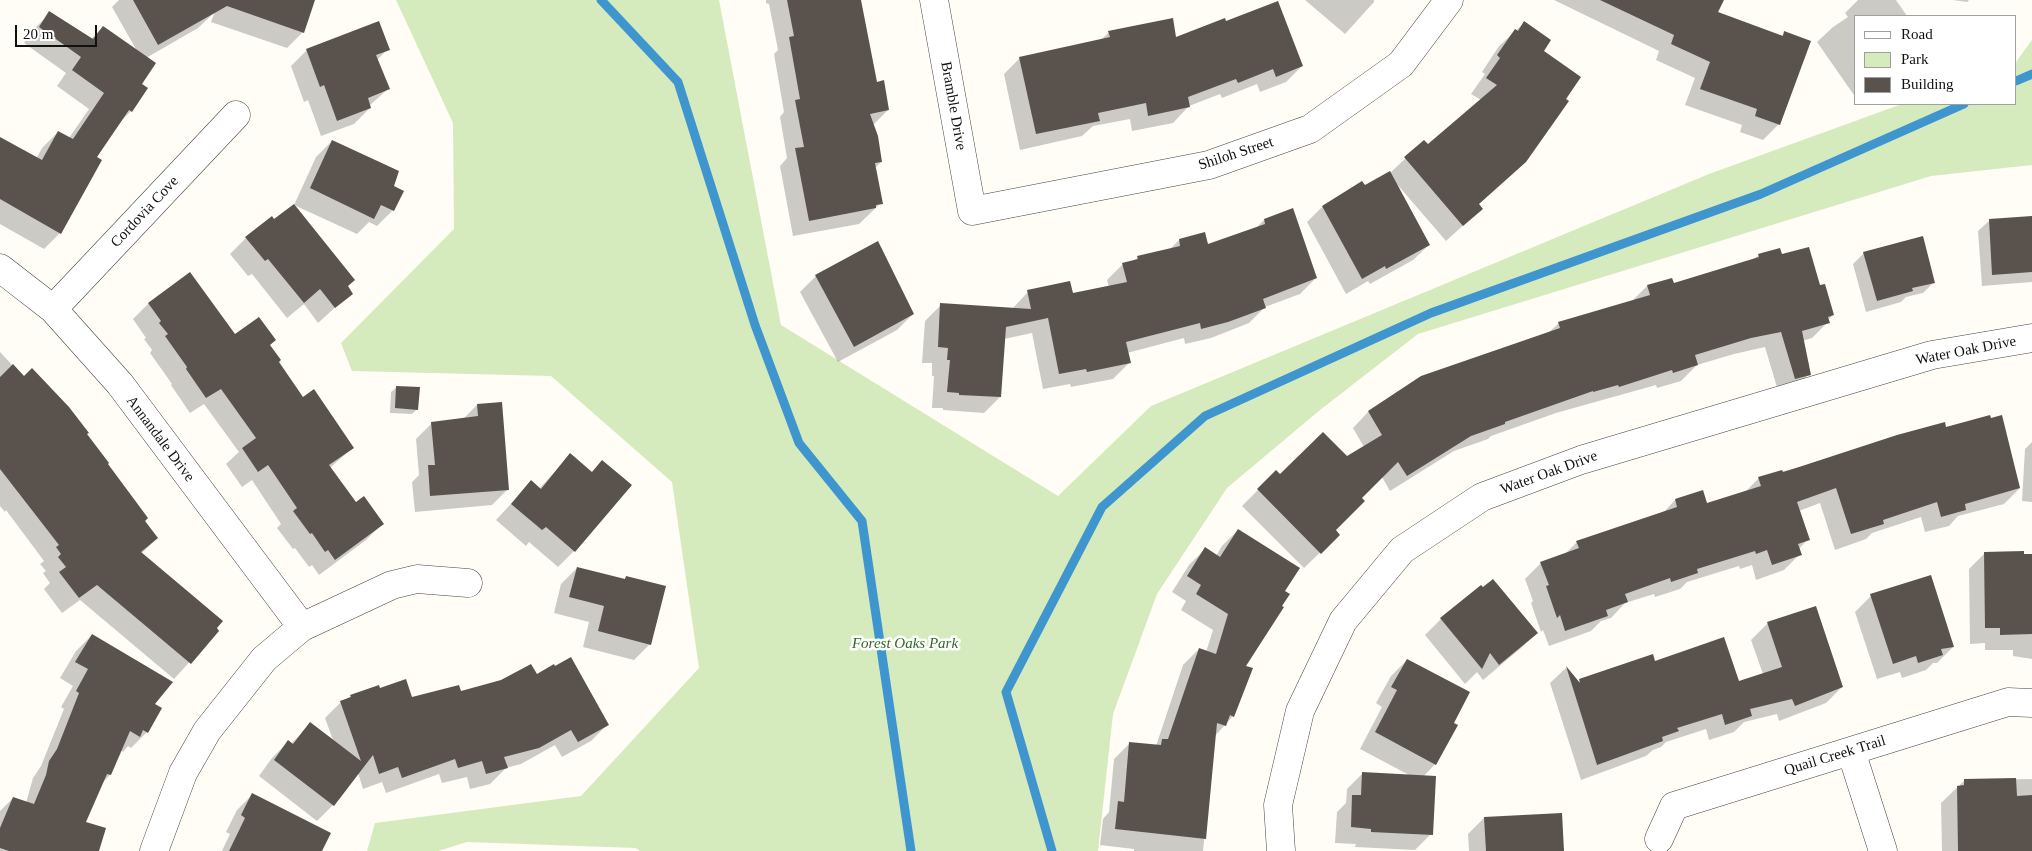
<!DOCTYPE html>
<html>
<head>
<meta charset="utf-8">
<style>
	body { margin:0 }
	#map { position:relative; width:2032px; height:851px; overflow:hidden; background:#fffdf5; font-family:Georgia,serif }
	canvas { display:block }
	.legend { position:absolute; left:1854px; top:15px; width:162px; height:90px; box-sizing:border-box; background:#fff; border:1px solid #a0a0a0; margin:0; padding:6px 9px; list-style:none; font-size:15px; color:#111 }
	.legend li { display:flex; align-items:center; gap:10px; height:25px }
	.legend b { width:25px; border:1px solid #a0a0a0 }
	.scale { position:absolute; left:15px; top:25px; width:82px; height:22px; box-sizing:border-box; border:2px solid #111; border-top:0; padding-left:6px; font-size:15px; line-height:18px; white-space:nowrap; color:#111; -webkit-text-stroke:4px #fff; paint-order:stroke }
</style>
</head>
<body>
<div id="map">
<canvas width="2032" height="851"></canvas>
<ul class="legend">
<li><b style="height:6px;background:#fff"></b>Road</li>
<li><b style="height:14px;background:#d5ebbd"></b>Park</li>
<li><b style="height:14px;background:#5a524d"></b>Building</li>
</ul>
<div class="scale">20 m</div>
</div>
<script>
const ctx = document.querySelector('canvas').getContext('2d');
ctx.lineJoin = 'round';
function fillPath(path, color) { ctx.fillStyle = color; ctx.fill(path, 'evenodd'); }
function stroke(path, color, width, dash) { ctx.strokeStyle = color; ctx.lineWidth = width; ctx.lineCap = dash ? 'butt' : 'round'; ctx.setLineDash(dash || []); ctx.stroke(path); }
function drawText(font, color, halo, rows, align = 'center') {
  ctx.font = font + ' Georgia,serif'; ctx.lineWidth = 5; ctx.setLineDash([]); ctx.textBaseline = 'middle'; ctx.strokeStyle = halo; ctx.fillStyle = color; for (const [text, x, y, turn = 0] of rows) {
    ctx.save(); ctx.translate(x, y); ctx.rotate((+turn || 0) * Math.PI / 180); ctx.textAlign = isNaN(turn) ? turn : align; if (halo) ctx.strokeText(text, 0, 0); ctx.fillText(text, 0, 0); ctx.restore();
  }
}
const green = new Path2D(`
	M396 0H719L781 325 1058 496 1151 406 1709 174 1902 104H2016V62L2032 40V165L1931 176 1418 334 1320 410 1227 488 1157 594 1113 714 1098 851H640L636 848 467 842 438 851H367L375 823 581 796 699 668 672 482 551 376 352 371 341 343 454 229 453 123Z`);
const shadow = new Path2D(`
	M119 0H207L214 13 198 28 146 58 131 111 116 126 95 157 60 233 44 249 0 224V138L36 159 42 148 58 132 69 138 89 109 57 86 66 73 24 43 34 29 50 13 90 40 103 27 137 51 112 7Z
	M219 0H314L303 32 287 48 211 22Z
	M766 0H859L876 83 888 110 873 125 881 162 875 168 881 203 859 224 793 236 780 166 787 158 780 117 784 112 774 54 778 50 769 4 766 3Z
	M1305 0H1374V2L1345 34Z
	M1554 0H1723L1717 13 1781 36 1785 33 1779 124 1763 140 1740 132 1742 125 1685 105 1695 78 1656 60 1659 51Z
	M1858 0H1896L1907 16H1856V98L1817 42 1833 27 1848 17 1845 13Z
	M1953 0H1969L1967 2Z
	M1524 23 1542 52 1526 161 1473 207 1481 209 1446 241 1396 183 1429 245 1413 260 1370 284 1368 281 1346 294 1307 222 1322 207 1390 173 1424 141 1428 146 1481 100 1471 94 1485 74 1482 72 1499 46Z
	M1109 32 1175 38 1302 66 1286 82 1260 92 1257 84 1222 98 1220 94 1189 106 1173 123 1132 131 1130 119 1093 126 1082 136 1020 150 1004 74 1020 58 1100 41Z
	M388 49 377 60 388 89 369 106 370 108 354 124 321 136 308 100 304 102 291 66 307 50Z
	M332 141 392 187 393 210 377 226 369 222 357 234 294 205 316 157Z
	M2032 217V282L1982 286 1978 231 1989 221Z
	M1264 220 1316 278 1300 294 1265 307 1249 323 1211 338 1185 344 1184 338 1127 353 1129 363 1113 379 1071 387 1070 384 1043 389 1032 333 1004 339 1000 397 984 413 943 410V408H932L934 376H932V363H922L925 321 941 305 1012 309 1028 292 1072 295 1109 287 1107 280 1123 264 1134 261 1138 257 1169 250 1179 240 1207 245 1256 228Z
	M246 238 351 293 318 323 304 304 287 318 252 274 248 276 230 254Z
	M1864 253 1934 282 1923 293 1906 297 1901 302 1866 312 1853 264Z
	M1759 255 1782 256 1819 286 1833 315 1828 320V322L1812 338 1802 341 1809 374 1793 390 1779 394 1765 347 1734 354 1697 365 1681 381 1657 388 1656 385 1556 413 1491 436 1488 439 1454 451 1390 491 1382 477 1360 498 1334 530 1338 535 1304 568 1242 506 1276 472 1280 475 1347 457 1364 447 1353 428 1368 412 1548 333 1559 323 1632 301 1647 286 1671 279 1673 284 1754 259Z
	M816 276 913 314 897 330 838 362 800 292Z
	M149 303 269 346 277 362 303 399 352 448 330 468 356 504 382 524 366 540 319 575 312 565 309 567 295 548 293 549 277 528 281 524 252 480 242 487 226 464 239 452 204 404 190 413 171 385 172 384 150 353 152 350 144 339 146 338 133 319Z
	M0 352 24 378 85 434 157 538 141 554 218 631 174 679 80 600 62 613 44 589 50 583 43 573 46 571 40 564 44 561 6 510 5 512 0 506Z
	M397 387 417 409 412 414 390 413 391 392Z
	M477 405 508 489 492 505 415 512 412 482 419 475 416 439 432 423 463 419Z
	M2001 417 2020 488 2004 504 1958 516 1949 526 1925 532 1921 517 1872 533 1866 539 1835 550 1820 503 1799 511 1808 539 1799 549 1800 554 1784 570 1756 580 1752 565 1740 569 1739 566 1687 582 1680 589 1655 597 1654 594 1625 603 1611 618 1601 621 1591 631 1549 646 1543 630 1541 632 1531 603 1533 601 1525 579 1541 563 1565 554 1577 542 1663 513 1675 500 1702 492 1706 505 1745 492 1759 478 1945 428Z
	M2032 442V502L2022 501 2025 449Z
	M570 455 591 473 602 462 574 551 558 567 529 542 526 546 496 520 531 482 539 489Z
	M1238 530 1283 591 1245 666 1233 716 1215 736 1203 851H1134V849L1100 845 1103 819 1109 812 1114 759 1130 743 1156 746 1183 665 1199 649 1206 652 1213 630 1181 610 1186 601 1172 592 1189 565 1205 549 1216 556 1222 546Z
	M1985 553 2032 555V659L2013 656V650H1985V643L1970 644 1969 569Z
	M577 568 624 580 626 577 650 644 634 660 583 647 589 622 554 613 561 584Z
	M1481 586 1537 633 1521 648 1483 680 1477 672 1465 684 1425 635 1441 619Z
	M1871 596 1953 647 1937 663H1933L1926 670 1902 678 1900 672 1877 679 1855 612Z
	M1815 607 1842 687 1826 703 1779 721 1777 714 1744 722 1734 732 1709 740 1706 729 1666 742 1661 747 1653 750 1646 756 1581 780 1550 683 1566 668 1578 682 1655 662 1738 683 1763 674 1751 640 1767 624Z
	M92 635 153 704 147 732 131 748 128 746 123 752 120 750 110 775 101 784 85 822 97 851H0V811L13 798 26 803 33 778 41 766 64 709 61 707 73 686 60 678 76 651Z
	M1407 660 1452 723 1456 726 1435 764 1423 777 1431 834 1415 850 1355 847 1356 844 1335 843 1337 812 1346 803 1347 789 1363 773 1411 776 1360 749 1382 707 1376 703 1391 676Z
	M536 676 607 725 591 741 562 757 555 745 521 764 506 768 490 784 470 789 467 777 442 783 439 774 386 793 382 782 363 789 358 773 333 805 317 821 259 776 272 758 288 742 291 744 310 724 333 740 325 718 341 702 351 696 380 689 411 699 460 693Z
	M2032 779V851H1942L1941 803 1965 780Z
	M253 794 320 851H222L230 834 226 832 237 810Z
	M1484 818 1563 851H1469L1468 834Z`);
const stream = new Path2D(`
	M601 0 678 82 755 325 799 443 862 521 911 851
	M2016 81 2032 74
	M1052 851 1006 692 1102 507 1205 416 1431 313 1761 194 1964 104`);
const building = new Path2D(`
	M133 0H315L304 33 227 6 158 45Z
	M787 0H861L877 82 884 80 889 110 870 114 878 136 882 162 875 163 883 204 876 205V208L809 221 795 148 804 147 795 100 800 99 789 37 794 36Z
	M1600 0H1724L1718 12 1783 36 1784 31 1811 41 1780 125 1755 116 1757 109 1700 89 1710 62 1671 44 1674 35Z
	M1278 1 1303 66 1276 77 1273 69 1238 83 1236 79 1188 97 1190 107 1148 116 1146 103 1098 113 1100 121 1036 134 1019 57 1110 37 1108 31 1173 18 1176 37 1225 18 1226 21Z
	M49 11 93 39 103 26 156 63 142 84 148 88 132 112 129 110 97 157 102 160 61 234 0 199V137L42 160 58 131 73 139 104 93 72 70 81 57 39 27Z
	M379 21 390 50 376 55 390 89 368 98 371 108 337 121 324 85 320 87 306 49Z
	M1524 21 1551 40 1544 51 1581 77 1566 99 1569 101 1526 162 1479 204 1483 209 1463 226 1404 157 1424 140 1428 144 1497 85 1486 78 1500 58 1497 55 1515 29 1518 31Z
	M332 140 399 171 394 186 404 191 394 211 381 205 374 219 310 188Z
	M1390 171 1430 245 1386 269 1385 266 1362 279 1322 206 1362 181 1365 185Z
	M294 204 355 280 348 286 353 294 335 308 320 289 304 303 268 259 265 261 245 237 272 216 274 219Z
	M1293 208 1317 278 1263 299 1266 308 1228 322 1201 329 1200 323 1126 342 1131 363 1087 372 1086 369 1059 374 1048 318 1006 327 1001 397 959 395V393L947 392 950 360H947L948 348 938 347 940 303 1031 309 1027 290 1070 281 1073 293 1127 282 1122 263 1138 259 1137 256 1180 246 1179 239 1205 232 1208 244 1265 224 1264 219Z
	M2032 216V272L1992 275 1989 219Z
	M1923 236 1935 283 1912 288 1913 291 1877 301 1863 252Z
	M878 241 914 314 854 347 815 275Z
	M1809 247 1820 285 1825 284 1834 315 1828 317 1830 323 1802 331 1811 375 1795 379 1781 332 1751 338 1695 355 1698 365 1673 373 1672 370 1619 387 1618 385 1593 392V391L1505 422V424L1471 436 1407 476 1398 462 1362 498 1365 501 1336 530 1340 535 1321 554 1257 489 1276 470 1280 474 1323 432 1347 456 1382 435 1368 411 1421 376 1560 328 1558 322 1650 295 1647 285 1672 278 1674 283 1759 257 1758 254 1780 248 1782 254Z
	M190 272 235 334 259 317 276 340 270 345 281 360 279 362 303 397 314 389 354 448 329 465 356 502 364 496 384 524 335 560 328 550 325 552 312 533 310 534 293 511 297 508 268 465 258 472 242 448 256 438 221 389 206 398 186 369 187 367 165 336 168 334 159 323 161 321 148 303Z
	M13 364 24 376 32 368 69 407 89 433 87 434 109 463 108 464 148 518 145 521 158 538 141 552 223 621 217 628 219 631 191 664 97 585 79 598 59 572 66 567 58 557 61 554 56 547 59 545 0 469V377Z
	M396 386 420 387 418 410 395 408Z
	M502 402 509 490 430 496 428 465H435L431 422 478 416 477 404Z
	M1990 415 1991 418 2002 415 2020 488 1965 504 1966 510 1941 517 1937 502 1883 520 1884 524 1851 534 1836 488 1797 502 1810 540 1798 544 1802 555 1772 565 1767 550 1756 554 1755 551 1697 569 1698 573 1671 582 1670 578 1625 594 1628 602 1606 610 1608 616 1565 631 1560 615 1557 618 1546 586 1549 585 1540 562 1579 548 1576 541 1677 507 1675 499 1703 490 1707 503 1761 486 1758 477 1782 470 1783 472 1796 468 1897 435 1945 422 1946 427Z
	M570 453 592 472 602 460 632 485 575 552 546 527 542 530 511 504 531 480 541 489Z
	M1238 529 1300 568 1285 591 1290 594 1282 606 1284 607 1246 666 1253 668 1234 717 1230 715 1226 726 1217 723 1206 839 1115 829 1118 801 1124 802 1129 742 1161 745 1162 739H1168L1199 648 1216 654 1228 614 1196 594 1201 585 1187 576 1205 547 1220 557Z
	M2024 551V554H2032V634L2000 635V628H1985L1984 552Z
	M577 567 625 579 626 576 666 586 651 645 598 631 604 606 569 597Z
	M1931 575 1954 647 1941 649 1943 655 1918 663 1916 656 1893 664 1870 594Z
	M1493 579 1538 633 1499 665 1490 653 1482 669 1440 618 1481 585 1483 587Z
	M1816 606 1843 687 1795 706 1792 699 1750 709 1752 716 1725 725 1722 714 1677 728 1679 731 1662 737 1663 741 1597 765 1566 666 1580 683 1579 679 1653 654 1655 661 1724 637 1739 681 1782 667 1767 622Z
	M92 634 173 682 155 704 162 708 148 733 143 730 140 737 130 731 111 775 107 774 86 822 106 828 99 851H9L0 848V828L13 797 34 804 46 775 49 761 57 749 79 693 76 691 88 669 75 662Z
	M571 657 609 725 578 742 571 730 539 748 504 757 508 768 486 774 482 761 458 768 455 759 402 778 398 767 379 774 373 755 334 806 274 760 288 740 293 744 310 722 361 761 340 701 351 697 350 695 379 685 380 688 406 679 412 697 459 685 461 691 501 680 531 664 537 674 554 664 555 666Z
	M1407 659 1470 692 1454 723 1458 725 1436 765 1375 732 1397 690 1391 687Z
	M1362 772 1436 776 1433 835 1371 832V829L1351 827 1352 795H1361Z
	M2016 778 2017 796 2032 795V851H1958L1957 786 1964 785V779Z
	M252 793 331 833 322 851H229L245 818 241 815Z
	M1562 813 1564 851H1486L1484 817Z`);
const minor = new Path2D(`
	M934 0 972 211 1209 165 1310 129 1401 64 1449 0
	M0 268 53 309 120 384 302 627
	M53 309 236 115
	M1851 751 1883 851
	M1659 839 1674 806 2008 702 2032 703
	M154 851 183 773 207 731 264 659 302 627 392 585 417 579 468 583
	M1281 851 1278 805 1300 711 1343 621 1402 550 1482 497 1581 460 1932 355 2032 338`);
const streetNames = [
	["Bramble Drive",953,106,80],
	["Shiloh Street",1236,154,-18],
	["Cordovia Cove",145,212,-47],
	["Water Oak Drive",1966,351,-11],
	["Annandale Drive",160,439,53],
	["Water Oak Drive",1549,473,-20],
	["Quail Creek Trail",1835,756,-17]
];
const parkNames = [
	["Forest Oaks Park",905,644]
];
fillPath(green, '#d5ebbd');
fillPath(shadow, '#0003');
stroke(stream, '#3f96cf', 9);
fillPath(building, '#5a524d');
stroke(minor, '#444', 29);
stroke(minor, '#fff', 28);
drawText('15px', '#111', '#fff', streetNames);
drawText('italic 15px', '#2f6b1f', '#fff', parkNames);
</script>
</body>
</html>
